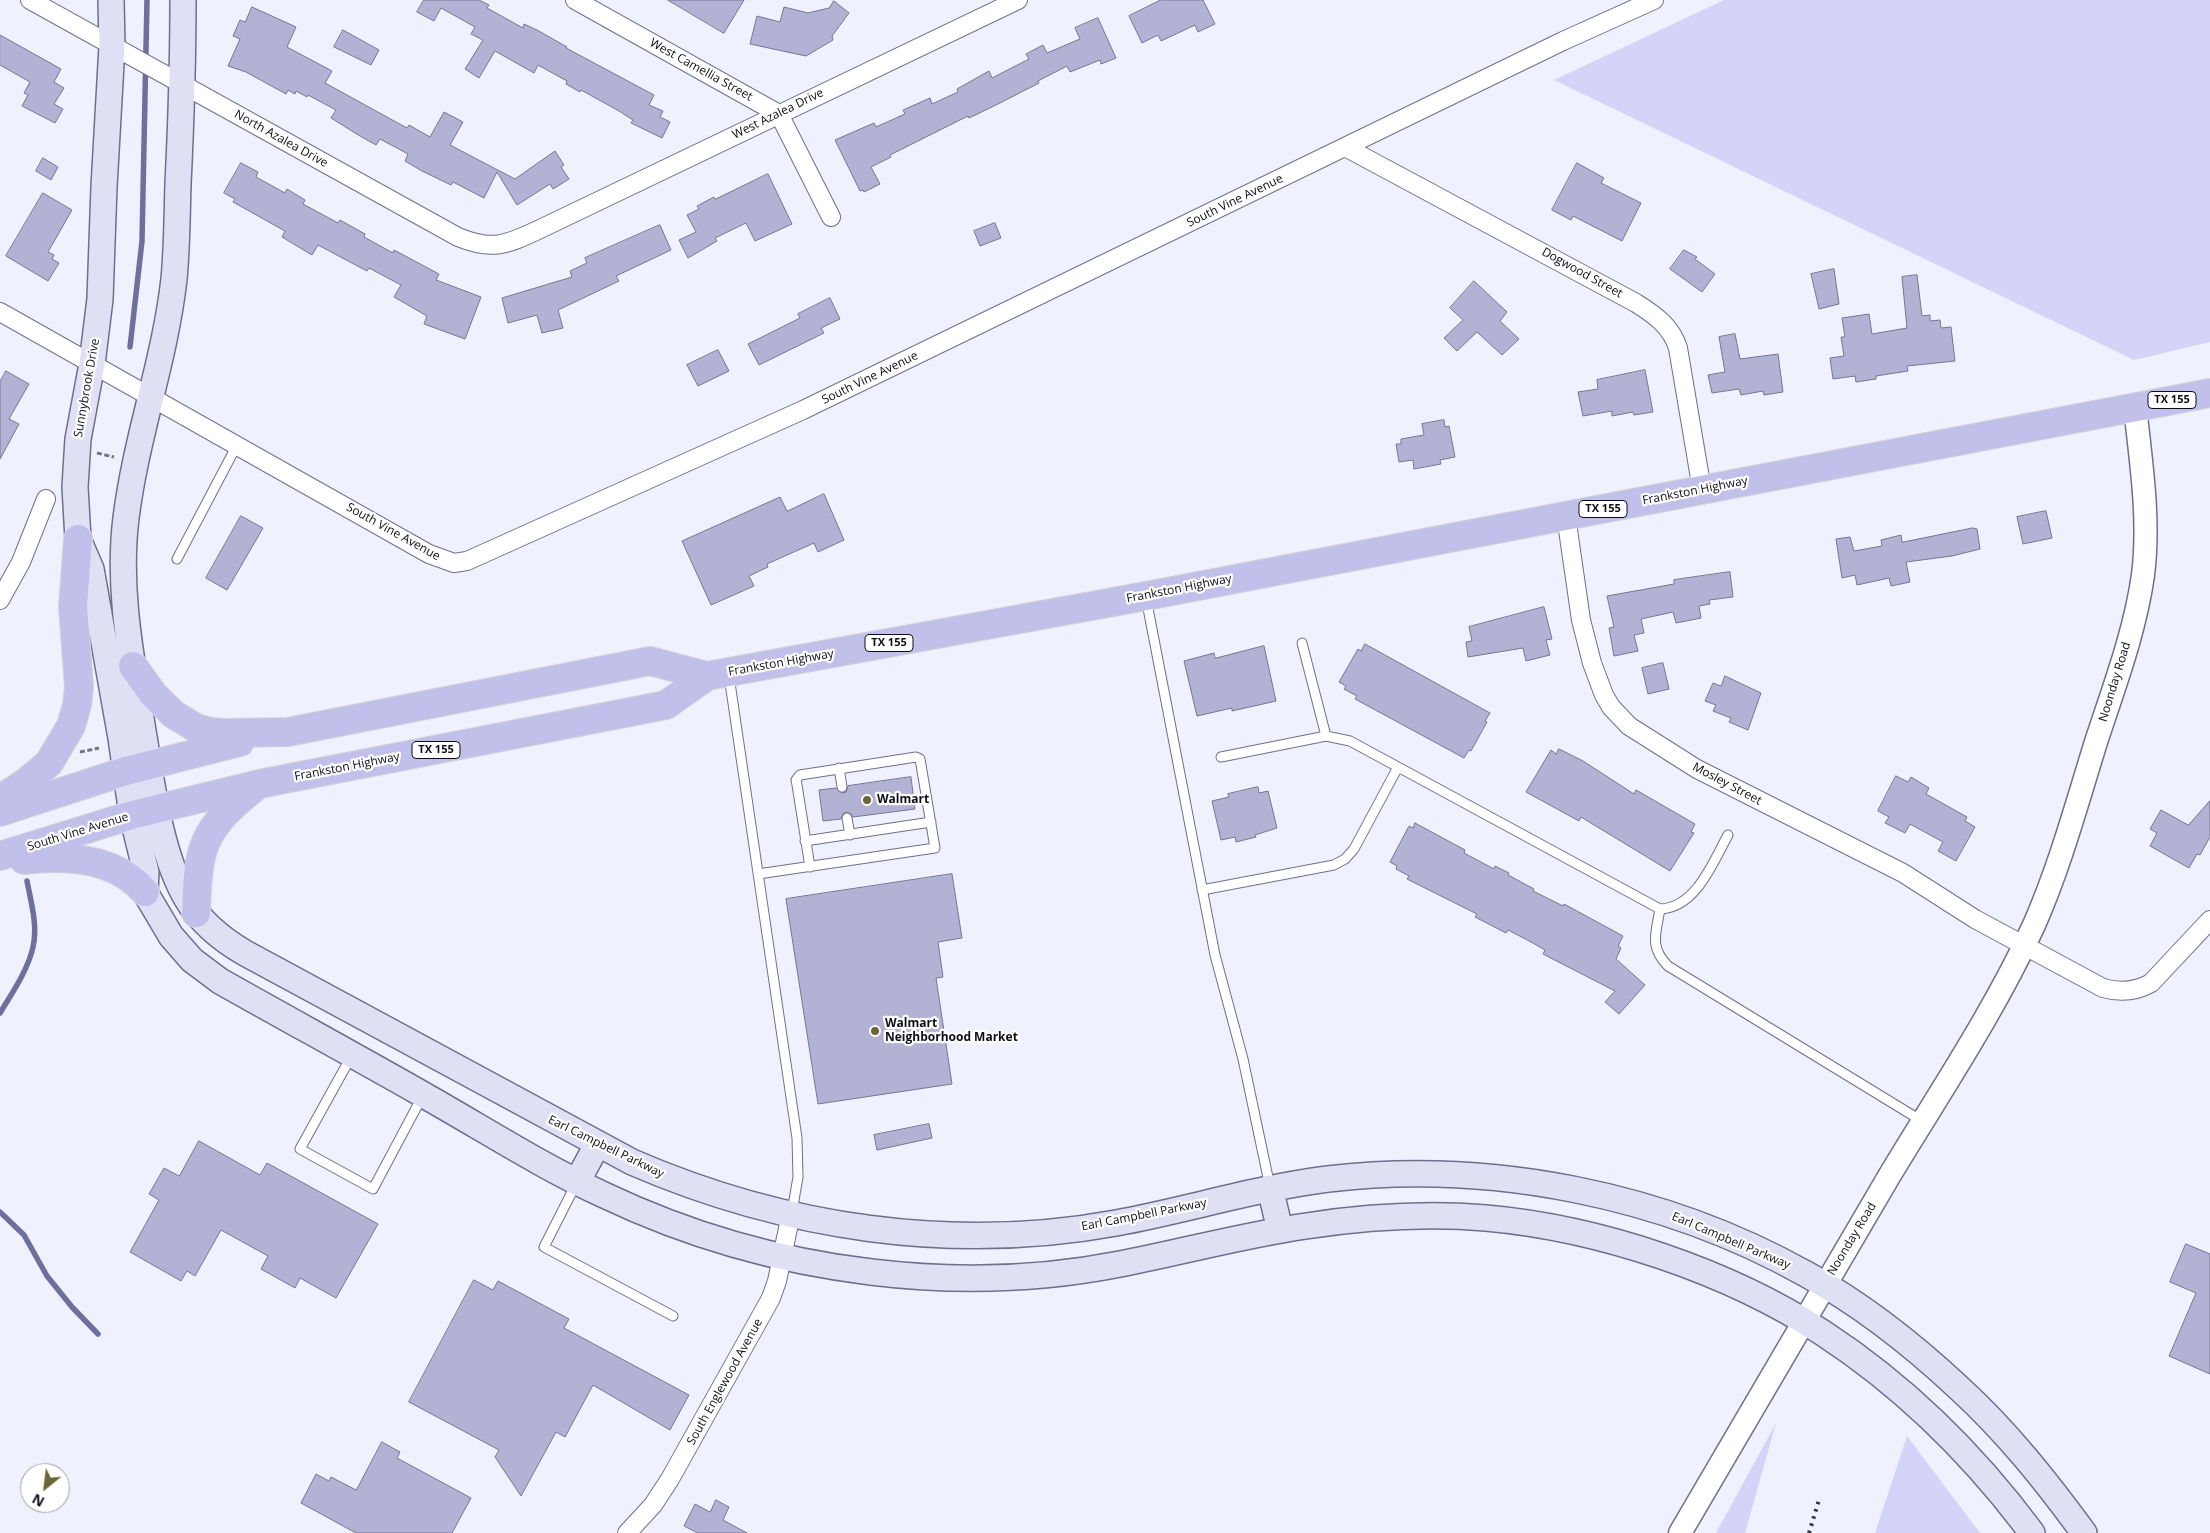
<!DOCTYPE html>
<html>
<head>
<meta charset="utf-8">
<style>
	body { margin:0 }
	#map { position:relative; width:2210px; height:1533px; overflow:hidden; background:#f0f1fe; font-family:"Open Sans",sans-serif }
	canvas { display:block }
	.north { position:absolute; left:20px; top:1463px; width:50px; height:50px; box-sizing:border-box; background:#fff; border:1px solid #9e9ea3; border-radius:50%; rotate:209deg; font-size:14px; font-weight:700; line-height:20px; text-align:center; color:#0d0d18 }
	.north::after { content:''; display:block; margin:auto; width:18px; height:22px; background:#6b6633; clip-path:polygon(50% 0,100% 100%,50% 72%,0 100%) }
</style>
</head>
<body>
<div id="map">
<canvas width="2210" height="1533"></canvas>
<div class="north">N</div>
</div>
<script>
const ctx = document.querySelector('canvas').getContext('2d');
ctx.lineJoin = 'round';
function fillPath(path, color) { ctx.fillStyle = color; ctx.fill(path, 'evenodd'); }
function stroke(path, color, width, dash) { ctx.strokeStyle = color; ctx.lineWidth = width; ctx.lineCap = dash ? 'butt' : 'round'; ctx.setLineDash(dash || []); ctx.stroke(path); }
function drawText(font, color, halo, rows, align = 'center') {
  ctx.font = font + ' "Open Sans",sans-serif'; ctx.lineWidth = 4.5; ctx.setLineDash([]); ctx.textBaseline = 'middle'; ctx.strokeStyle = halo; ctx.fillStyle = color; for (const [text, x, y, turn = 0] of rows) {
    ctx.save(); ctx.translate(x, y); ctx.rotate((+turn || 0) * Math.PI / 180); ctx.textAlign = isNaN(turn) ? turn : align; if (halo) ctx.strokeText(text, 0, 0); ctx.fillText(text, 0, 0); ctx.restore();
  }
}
const green = new Path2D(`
	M1724 0H2210V342L2134 360 1554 80Z
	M1776 1423 1745 1533H1716Z
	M1907 1436 1980 1533H1875Z`);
const stream = new Path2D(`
	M130 347 142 241 147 0
	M0 1013C12 993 28 970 33 947 38 926 31 902 27 881
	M0 1212 24 1235 47 1276 72 1307 98 1334`);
const building = new Path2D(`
	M424 0H479L489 5 487 8 523 28 524 24 537 30 567 47 566 48 654 95 649 105 663 111 660 117 670 122 662 138 631 123 633 120 619 111 581 90 580 92 566 84 567 81 538 65 534 73 495 51 479 78 465 69 483 40 471 34 475 27 441 8 434 21 417 12Z
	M668 0H744L724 33Z
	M1161 0H1203L1215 24 1198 32 1195 25 1161 41 1158 35 1142 43 1129 16Z
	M834 1 849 13 832 36 833 40 806 56 750 44 757 16 780 22 784 7 808 13 829 8Z
	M252 7 296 27 287 47 332 71 325 83 407 128 409 125 430 137 444 112 463 122 450 145 515 179 555 151 564 165 561 167 569 179 553 189 550 184 517 205 497 172 484 198 453 182 451 185 422 171 405 161 408 154 380 139 376 145 360 136 331 118 336 110 308 95 307 97 296 91 295 94 288 90 286 94 246 72 228 66 240 39 233 36 240 20 245 22Z
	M1098 18 1116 58 1101 64 1100 60 1070 72 1067 66 1038 81 1039 83 998 104 969 118 968 116 890 155 891 157 871 167 880 184 864 192 863 190 860 191 835 140 874 123 876 127 905 114 903 110 930 98 932 104 958 92 957 89 989 71 992 78 1029 59 1026 54 1043 45 1047 53 1080 39 1075 28Z
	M343 30 379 50 371 65 334 47Z
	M0 35 61 69 54 82 64 88 54 104 63 109 55 123 22 106 28 95 24 93 30 82 0 65Z
	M43 158 58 167 51 180 36 171Z
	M241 163 258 172 256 177 285 193 287 189 305 200 303 204 338 223 340 220 365 234 364 237 393 253 394 250 439 274 436 280 481 297 465 339 424 324 427 316 394 297 401 285 369 268 367 271 318 245 312 255 282 237 285 231 233 202 235 199 224 193Z
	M1577 163 1604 178 1601 183 1641 203 1622 241 1573 216 1571 220 1552 210Z
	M768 174 792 224 755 241 746 223 715 238 717 241 688 258 679 240 696 232 687 215 699 209 697 206 714 197 715 199Z
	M43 193 72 210 48 252 54 255 52 259 59 263 48 281 6 256Z
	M995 223 1001 238 980 246 974 231Z
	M660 225 671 250 616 276 619 281 558 310 563 328 542 333 537 315 508 323 502 298 572 277 570 271 587 263 585 258Z
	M1684 250 1697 257 1695 259 1715 274 1702 292 1670 269Z
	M1834 269 1839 304 1819 309 1811 274Z
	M1917 275 1922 316 1930 315V321L1940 320 1941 328 1951 327 1955 361 1907 366 1908 371 1876 376V379L1856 382 1855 376 1833 379 1830 358 1844 356 1841 337H1845L1842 318 1869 314 1872 334 1907 328 1902 277Z
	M1474 281 1507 312 1500 321 1519 339 1502 355 1477 332 1457 351 1444 338 1463 320 1450 308Z
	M830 298 840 319 821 328 824 333 759 365 748 344 800 318 798 314Z
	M1735 334 1740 359 1778 354 1783 392 1764 395 1763 391 1741 395 1739 389 1712 393 1708 375 1725 372 1719 337Z
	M718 350 729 371 698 386 687 365Z
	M1645 370 1653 412 1634 415 1633 412 1612 416V411L1583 416 1578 392 1598 389 1597 380Z
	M6 371 29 384 9 419 19 424 0 459V382Z
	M1444 420 1445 427 1449 426 1455 457 1440 460 1441 464 1414 469 1413 460 1399 462 1396 444H1401V439L1424 435 1422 424Z
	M824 494 844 540 818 552 814 543 767 564 768 567 749 576 754 586 711 605 682 541 780 497 787 511Z
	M2046 511 2052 538 2023 544 2017 517Z
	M241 516 263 528 227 590 206 578Z
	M1973 528 1977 529 1980 549 1952 556 1906 562 1910 582 1891 586 1889 578 1857 585 1855 575 1842 578 1836 539 1850 537 1854 551 1882 546 1881 540 1901 535 1902 542Z
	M1730 572 1733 597 1709 600 1710 604 1699 606 1701 618 1676 623 1673 612 1641 619 1644 633 1634 635 1638 651 1614 656 1609 628 1614 627 1607 596 1674 584V580Z
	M1544 607 1552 639 1546 640 1550 655 1526 661 1523 648 1468 657 1466 642 1472 641 1469 627Z
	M1365 644 1490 713 1485 721 1487 722 1471 751 1469 750 1464 758 1355 699 1357 696 1344 689 1346 686 1339 682 1358 649 1361 651Z
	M1264 646 1276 701 1232 711V708L1197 716 1184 661 1214 653 1215 658Z
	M1663 663 1669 689 1648 694 1642 668Z
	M1725 676 1761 693 1748 730 1729 722 1731 718 1713 711 1716 705 1705 701 1713 683 1721 686Z
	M1559 749 1583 761 1634 794 1636 790 1695 824 1691 832 1694 833 1670 871 1581 817 1579 821 1526 792 1551 750 1556 754Z
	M1896 776 1908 782 1911 777 1929 788 1926 794 1967 817 1965 821 1975 827 1956 861 1938 851 1943 842 1910 824 1905 833 1885 823 1889 817 1878 811Z
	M911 777 915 809 853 817 851 814 846 812 843 814 841 819 823 821 819 790 836 788 842 793 846 792 848 786Z
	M1258 787 1259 793 1268 791 1277 828 1255 835 1256 837 1236 842 1235 837 1221 840 1212 801 1229 797 1228 794Z
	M2210 801V837L2200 855 2197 854 2189 868 2150 846 2157 833 2150 829 2161 810 2188 825Z
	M1415 823 1465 850 1464 853 1494 869 1495 866 1509 873 1508 875 1534 889 1533 891 1563 906 1564 904 1623 936 1618 946 1621 948 1616 959 1645 985 1619 1014 1605 1002 1615 991 1543 954 1545 950 1533 943 1508 930 1506 933 1475 917 1477 914 1407 879 1409 876 1396 869 1397 866 1390 862 1409 826 1413 828Z
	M952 874 962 938 938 942 943 977 936 978 952 1084 818 1104 786 899Z
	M929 1124 932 1138 877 1150 874 1135Z
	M199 1141 260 1175 267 1163 378 1224 336 1298 300 1278 295 1288 261 1269 268 1256 221 1230 195 1276 187 1271 181 1281 130 1252 159 1200 149 1194 164 1168 179 1176Z
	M2186 1244 2210 1254V1374L2169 1356 2196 1293 2170 1282Z
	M474 1280 493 1290 498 1281 569 1319 564 1328 689 1395 670 1430 593 1385 565 1437 556 1432 521 1496 495 1457 499 1450 409 1402Z
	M382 1442 400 1452 397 1458 471 1498 452 1533H356L301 1503 316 1474 329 1481 331 1477 356 1490Z
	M716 1500 729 1507 723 1520 747 1533H698L684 1526 695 1504 710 1512Z`);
const path = new Path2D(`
	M97 453 114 457
	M80 752 99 748`);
const service = new Path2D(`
	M177 559 237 445
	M1146 598 1215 955 1243 1059 1270 1187
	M729 676 797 1138 798 1177 792 1212
	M1221 757 1326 736
	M1398 767 1660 909C1696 908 1713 862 1728 835
	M839 768 842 787
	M847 818 850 835
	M805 841 931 822
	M758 874 935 848 920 759 916 757 800 775 796 780 797 785 810 867
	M1202 890 1334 865 1345 859 1354 849 1398 767 1350 741 1326 736 1302 643
	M1660 909C1656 933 1649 947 1668 966L1922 1121
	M352 1055 300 1149 373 1189 422 1097
	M577 1182 544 1247 673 1316`);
const minor = new Path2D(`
	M30 0 458 237C492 251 506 245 538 230L1018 0
	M575 0 779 114 831 217
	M1345 147 1636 303C1655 315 1671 326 1678 348L1702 490
	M0 312 429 554 454 563 467 561 803 410 1563 41 1654 0
	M1566 516 1581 620 1592 663 1604 695 1611 707 1629 726 1697 769 1903 873 1975 919 2103 988C2120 993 2135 992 2151 983L2210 920
	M0 600 21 562 46 499
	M627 1533 653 1505 670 1479 771 1298 777 1281 791 1214`);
const tertiary = new Path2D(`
	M1680 1533C1750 1413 1820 1293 1891 1173 1940 1092 1994 1012 2034 925 2060 866 2077 803 2096 742 2114 687 2135 632 2143 575 2150 519 2141 463 2135 407`);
const secondary = new Path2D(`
	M111 0 112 46 104 187 100 299 92 364 78 439 75 487 78 539 91 569 121 738 132 815 146 872 145 892 171 936 192 960 220 981C289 1020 359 1058 429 1098 487 1131 543 1167 604 1195 688 1235 779 1261 871 1272 953 1282 1039 1280 1120 1264 1182 1252 1244 1235 1306 1226 1365 1217 1426 1213 1486 1218 1599 1228 1728 1271 1823 1333 1904 1386 1974 1455 2032 1533
	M183 0C183 62 181 123 178 184 177 216 177 248 174 279 165 360 136 437 126 518 117 590 132 661 143 731 152 783 160 854 187 899 201 923 221 939 245 953L632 1162C784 1228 953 1253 1116 1223 1187 1210 1256 1188 1328 1179 1490 1160 1663 1194 1806 1274 1861 1304 1913 1345 1959 1388 2007 1432 2046 1481 2084 1533
	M577 1182 597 1145
	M1270 1188 1280 1230`);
const primary = new Path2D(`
	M133 666 153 694 173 714 196 728 211 732 224 733 288 732 650 661 707 676
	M0 799 25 783 49 763 71 726 77 705 79 687 73 607 78 539
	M0 812 126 771 240 742
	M0 856 132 815 259 784 666 705 707 676 1146 596 2210 393
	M24 860C66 855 115 857 145 892
	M196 913C198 848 201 830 254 788`);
const rail = new Path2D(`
	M1809 1533 1819 1500`);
const markers = [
	[867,800,5,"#6b6633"],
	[875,1031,5,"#6b6633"]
];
const shields = [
	[2172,400,48],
	[1603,509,48],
	[889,643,48],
	[436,750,48]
];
const shieldNames = [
	["TX 155",2172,400],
	["TX 155",1603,509],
	["TX 155",889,643],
	["TX 155",436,750]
];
const streetNames = [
	["West Camellia Street",701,70,29],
	["West Azalea Drive",778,114,-26],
	["North Azalea Drive",281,139,29],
	["South Vine Avenue",1235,201,-26],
	["Dogwood Street",1582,273,29],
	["South Vine Avenue",870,378,-26],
	["Sunnybrook Drive",87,388,-80],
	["Frankston Highway",1695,491,-11],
	["South Vine Avenue",393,532,29],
	["Frankston Highway",1179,589,-11],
	["Frankston Highway",781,663,-10],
	["Noonday Road",2115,682,-73],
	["Frankston Highway",347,767,-11],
	["Mosley Street",1727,784,28],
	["South Vine Avenue",78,832,-17],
	["Earl Campbell Parkway",606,1147,26],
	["Earl Campbell Parkway",1144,1215,-11],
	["Noonday Road",1852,1239,-59],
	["Earl Campbell Parkway",1731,1241,23],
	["South Englewood Avenue",725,1382,-61]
];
const poiNames = [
	["Walmart",877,800],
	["Walmart",885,1024],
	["Neighborhood Market",885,1038]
];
fillPath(green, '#d3d4f8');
stroke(stream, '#6f6f9d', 5.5);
fillPath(building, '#b2b3d4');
stroke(building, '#757593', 1);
stroke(service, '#6f6f8d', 11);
stroke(minor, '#6f6f8d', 20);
stroke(tertiary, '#6f6f8d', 25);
stroke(secondary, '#6f6f8d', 28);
stroke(primary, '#d3d3d5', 30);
stroke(path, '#757682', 3, [5, 2.5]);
stroke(service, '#fff', 9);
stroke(minor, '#fff', 18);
stroke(tertiary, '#fff', 22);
stroke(secondary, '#e0e0f5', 25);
stroke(primary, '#c0c0eb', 28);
stroke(rail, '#34343f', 4, [2.5, 5]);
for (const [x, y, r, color] of markers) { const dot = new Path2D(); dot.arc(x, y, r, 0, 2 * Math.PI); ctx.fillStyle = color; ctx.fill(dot); stroke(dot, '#fff', 2); }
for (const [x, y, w] of shields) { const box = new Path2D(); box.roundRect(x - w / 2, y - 8.5, w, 17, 4); ctx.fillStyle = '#fff'; ctx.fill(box); stroke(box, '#0d0d18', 1); }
drawText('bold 11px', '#0d0d18', null, shieldNames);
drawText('12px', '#0d0d18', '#fff', streetNames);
drawText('bold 12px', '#0d0d18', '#fff', poiNames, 'left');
</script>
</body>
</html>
